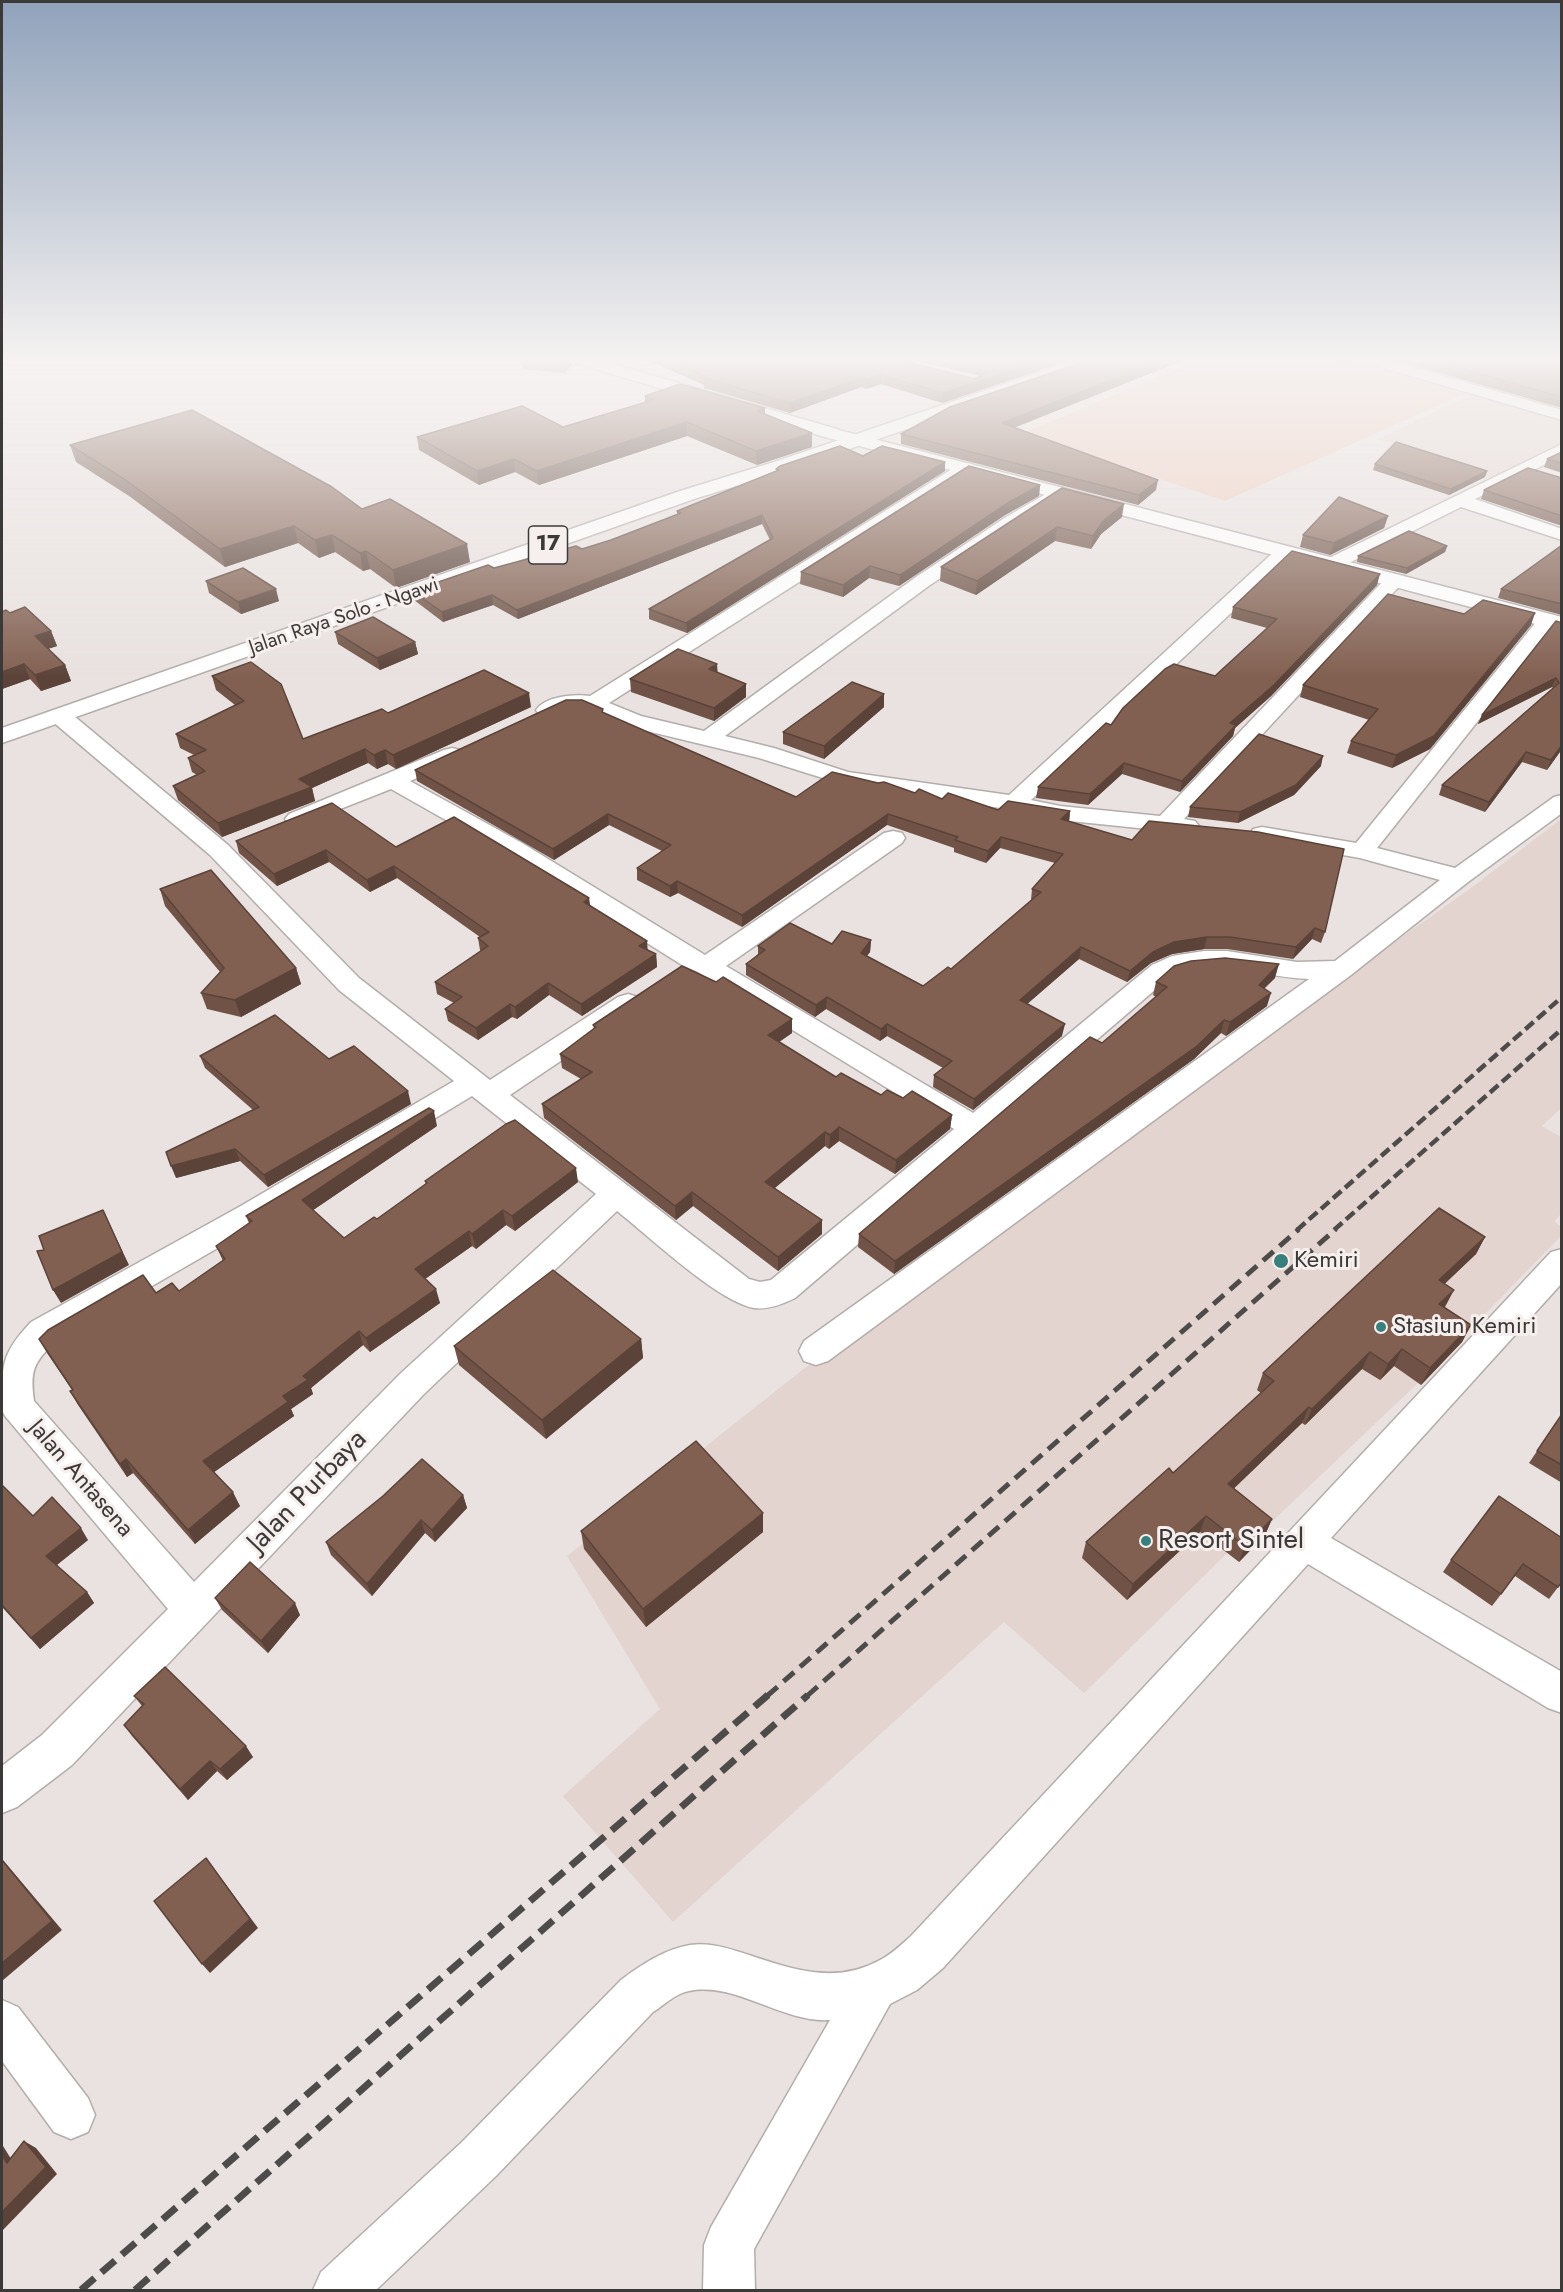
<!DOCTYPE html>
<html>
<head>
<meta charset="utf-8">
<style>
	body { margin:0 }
	#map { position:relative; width:1563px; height:2292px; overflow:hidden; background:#e9e2e0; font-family:Jost,sans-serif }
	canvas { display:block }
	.frame { position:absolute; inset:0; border:3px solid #3c3a39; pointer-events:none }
</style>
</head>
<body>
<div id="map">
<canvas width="1563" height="2292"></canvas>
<div class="frame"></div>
</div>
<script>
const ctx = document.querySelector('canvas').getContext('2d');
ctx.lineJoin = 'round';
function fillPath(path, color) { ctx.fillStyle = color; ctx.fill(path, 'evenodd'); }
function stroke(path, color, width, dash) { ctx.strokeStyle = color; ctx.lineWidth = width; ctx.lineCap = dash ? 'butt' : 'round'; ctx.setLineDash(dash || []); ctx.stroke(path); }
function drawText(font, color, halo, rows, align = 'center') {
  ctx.font = font + ' Jost,sans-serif'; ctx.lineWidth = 6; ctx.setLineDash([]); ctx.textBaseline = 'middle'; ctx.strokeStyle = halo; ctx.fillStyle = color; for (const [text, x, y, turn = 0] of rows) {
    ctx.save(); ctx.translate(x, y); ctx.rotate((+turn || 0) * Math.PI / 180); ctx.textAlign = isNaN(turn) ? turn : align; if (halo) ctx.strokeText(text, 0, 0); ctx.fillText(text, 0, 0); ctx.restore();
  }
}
const built = new Path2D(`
	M1473 394 1561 421V442L1492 478 1378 439Z
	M1561 819V1108L1542 1126 1561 1137V1214L1554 1221 1561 1227V1236L1417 1384 1261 1532 1254 1527 1084 1693 1004 1622 673 1922 563 1796 660 1709 567 1556 801 1371 1199 1081 1471 888Z`);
const green = new Path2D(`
	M1203 358H1344L1466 393 1225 501 1023 433Z`);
const minor = new Path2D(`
	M1357 358H1380L1562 410V420L1360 361Z
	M1562 444V456L1475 499 1562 529V540L1461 507 1339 568H1325L1323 564 1325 560Z
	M966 463 972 464 975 468 972 472 609 703 641 716 704 731 916 577 1006 517 1058 487 1064 488 1067 492 1064 496 930 585 725 736 774 748 848 772 1009 795 1277 549H1291L1293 553 1291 557 1031 800 1060 806 1160 816 1388 576H1402L1405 580 1184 819 1195 821 1199 826 1195 831 1187 833 1060 820 1014 810 845 785 759 758 626 726 584 709H567L547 717 539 715 536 710C546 696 574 694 590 696L960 464Z
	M1548 614 1555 616 1558 620 1555 624 1377 848 1455 868 1554 797 1562 795V813L1468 882 1351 975 828 1361 816 1365 804 1361 799 1351 804 1341 1309 979C1262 977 1216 958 1170 977L795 1298C783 1304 768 1310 754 1308 717 1301 649 1236 617 1211L424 1394 72 1765 17 1807 2 1813V1766L42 1735 168 1609 5 1416 2 1410C2 1366 0 1355 31 1322L239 1207 454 1081 339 990 210 855 52 721 49 716 52 711 60 709 68 711 228 845 359 978 490 1080 618 997 628 994 638 997 642 1003 638 1009 510 1095 749 1279 760 1282 771 1280 954 1129 698 972 682 965 504 853 391 789 297 826 289 824 285 819 289 814 444 750 452 748 460 750 463 755 460 760 410 781 522 843 705 955 884 833 893 831 902 833 905 838 902 843 726 966 973 1113 1152 965 1172 956 1204 951H1227L1297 962 1335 961 1440 880 1360 858 1262 841 1253 839 1250 834 1253 829 1262 827 1356 843 1541 616ZM472 1096 596 1194 400 1374 194 1582 34 1401C30 1371 33 1363 55 1342L261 1223Z
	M1562 1249V1283L1331 1538 1562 1672V1713L1548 1708 1308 1564 943 1968 917 1990 890 2004 754 2249 755 2290H703L704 2245 711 2227 830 2020C782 2023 735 1981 689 1991 676 1993 664 2005 653 2012L496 2176 376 2290H313L321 2272 462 2142 621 1980C641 1965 665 1949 690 1945 711 1942 730 1949 749 1955 795 1970 836 1985 882 1959 893 1953 902 1944 911 1936L1551 1252Z
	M2 2000 18 2007 88 2098 95 2115 88 2132 71 2139 54 2132 2 2061Z`);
const tertiary = new Path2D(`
	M569 358H593L837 429 840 433 837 437H825L571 362Z`);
const secondary = new Path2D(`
	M831 428 1562 617V631L825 437 822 433 825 429Z`);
const trunk = new Path2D(`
	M1081 358H1104L1102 362 788 470 694 499 2 743V728L680 491 774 462Z`);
const railFar2 = new Path2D(`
	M1297 1230 1562 997
	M1334 1230 1562 1029`);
const railFar1 = new Path2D(`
	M767 1696 1299 1229
	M807 1696 1336 1229`);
const rail = new Path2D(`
	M81 2290 768 1695
	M135 2290 808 1695`);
const wall = new Path2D(`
	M642 358H891L975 379 980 376 906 358H1075L942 403 881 384 866 389 861 387 790 413 704 388V385Z
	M1096 358H1189L1014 427 1156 490 1138 505 901 444V434Z
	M1319 358H1357L1356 360 1342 364Z
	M1387 358H1562V408Z
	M521 360 572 365 564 373 523 369Z
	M645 396 765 415 812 433V447L757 465 687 436 539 485 515 472 479 485 419 450 417 437 563 427 645 402Z
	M70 445 362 509 470 562 396 588 370 569 363 571 335 552 319 558 298 543 225 567 129 496 76 462Z
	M1562 452V473L1544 467 1547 459Z
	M863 456 945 462V471L687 633 649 619V609L770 540 762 524 518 619 493 605 443 622 414 600 412 591 494 568 582 549 611 540 677 515V511L776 471V469Z
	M1375 464 1487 471 1485 477 1449 495 1373 470Z
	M1562 478V526L1481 499 1484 490Z
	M1040 485 1039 496 1005 515 899 586 869 578 843 597 800 584 801 572Z
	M1062 488 1122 517 1101 534 1091 549 1055 541 976 595 940 581 941 567Z
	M1388 516 1384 528 1330 555 1300 547 1303 535Z
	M1562 545V615L1498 598 1501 589Z
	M1447 546 1445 552 1406 574 1357 562 1358 556Z
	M206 581 279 601 241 614 209 593Z
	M1377 585 1271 696 1235 728 1233 736 1180 792 1122 774 1088 805 1036 798 1038 787 1111 725 1215 676 1267 628 1231 618 1233 607Z
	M2 612 10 613 51 631 57 646 48 649 65 665 71 681 41 691 30 679 2 689Z
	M1464 614 1531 625 1430 749 1392 768 1347 753 1351 741 1369 720 1300 697 1303 685Z
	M1562 623V749L1547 770 1522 762 1485 812 1439 795 1442 785 1553 688 1552 687 1478 724 1482 715Z
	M335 632 415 642 418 654 380 670 338 644Z
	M717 664V673L746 684V697L714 721 631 692 630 679Z
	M212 676 303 739 388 713 531 707 396 769 388 764 377 769 368 763 312 788 315 801 222 837 178 800 173 786 197 775 192 772 188 758 194 755 180 748 176 734 235 705 216 690Z
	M884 694V707L824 759 783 744V732Z
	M603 709V713L796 797 915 793 998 810 1070 811 1069 822 1325 932 1321 943 1312 939 1293 959 1227 949H1204L1172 954 1151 963 1127 982 1079 959 1027 1004 1062 1036 973 1110 933 1087 934 1075 943 1068 887 1036 880 1041 826 1009 815 1017 746 975V964L758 954V946L832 944 871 940 870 952 867 956 923 986 951 969 1031 900 1032 889 1055 863 1000 848 986 863 954 852V848L887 825 742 927 678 893 670 897 637 880V868L662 851 609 825 554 860 417 781 415 770Z
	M1321 766 1294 795 1238 823 1188 817 1190 807Z
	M236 841 396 847 590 906 647 941V950L656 954 657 967 582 1016 549 995 517 1019 512 1017 478 1040 448 1021 445 1009 454 1003 437 994 435 982 481 951 480 950 478 938 480 937 397 878 370 892 329 862 277 886 239 853Z
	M160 889 296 968 301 984 241 1017 207 1009 201 993 220 972 165 906Z
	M1275 978 1264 988 1267 1006 1226 1036 1221 1033 1194 1059 894 1274 858 1247 859 1234 1102 1043 1156 997 1153 995 1156 982Z
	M593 1025 792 1033 779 1042 836 1077 881 1095 903 1098 952 1115 950 1129 895 1174 839 1141 829 1149 825 1146 775 1188 822 1220V1234L778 1271 693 1206 676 1220 544 1118 542 1104 581 1079 562 1068 560 1054 594 1029Z
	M200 1056 329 1059 411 1104 268 1187 240 1161 176 1178 253 1110 205 1068Z
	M437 1126 313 1210 344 1238 377 1219 426 1184 425 1181 578 1182 515 1231 506 1225 476 1249 472 1246 425 1279 440 1303 370 1352 363 1345 311 1388 313 1394 291 1409 294 1416 214 1472 240 1506 195 1544 133 1473 127 1477 78 1405 70 1391 72 1390 47 1353 39 1339 156 1293 179 1291 223 1261 216 1246 249 1223 246 1216Z
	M1485 1237 1476 1254 1444 1284V1308L1471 1325 1462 1342 1421 1385 1394 1366 1380 1380 1362 1369 1305 1425 1302 1423 1234 1488 1272 1519 1265 1535 1239 1562 1200 1532 1127 1600 1082 1558 1086 1542 1173 1473 1261 1393 1257 1390 1263 1373Z
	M641 1339 643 1358 546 1439 459 1365 454 1346Z
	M1562 1414V1483L1529 1463Z
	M2 1485 33 1516 88 1540 57 1565 87 1592 94 1603 40 1649 2 1607Z
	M463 1495 467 1508 435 1542 425 1533 372 1596 331 1555 326 1542Z
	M1499 1496 1562 1582 1549 1599 1515 1576 1492 1606 1443 1572 1451 1560Z
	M581 1531 763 1532 646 1627 584 1549Z
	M215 1598 300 1615 268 1653 222 1610Z
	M134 1696 253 1757 227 1780 217 1771 188 1800 132 1736 124 1725 142 1706Z`);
const shadedWall = new Path2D(`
	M569 358H571L572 365 564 373V363Z
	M1049 358H1075L942 403 943 393Z
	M1167 358H1189L1001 433 1002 423Z
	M1343 358H1357L1356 360 1342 364Z
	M881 375V384L866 389V380Z
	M861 378V387L790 413V403Z
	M765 408V422L757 411Z
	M687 422V436L539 485 537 471Z
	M812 433V447L757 465 756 451Z
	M514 459 515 472 479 485 477 471Z
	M945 462V471L687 633 686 623Z
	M1487 471 1485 477 1449 495 1451 489Z
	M1158 480 1156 490 1138 505 1139 495Z
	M1040 485 1039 496 1005 515 899 586 900 575 1006 504Z
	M1124 504 1122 517 1101 534 1091 549 1093 536 1103 521Z
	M762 515V524L518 619 517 610Z
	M1388 516 1384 528 1330 555 1334 543Z
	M294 526 298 543 225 567 220 549Z
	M1057 527 1055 541 976 595 977 581Z
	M332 535 335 552 319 558 315 540Z
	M467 544 470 562 396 588 393 570Z
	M1447 546 1445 552 1406 574 1407 568Z
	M366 551 370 569 363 571 360 553Z
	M870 566 869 578 843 597V585Z
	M1380 574 1377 585 1271 696 1235 728 1233 736 1180 792 1182 781 1230 723Z
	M276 589 279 601 241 614 238 602Z
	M492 595 493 605 443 622 442 612Z
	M1535 613 1531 625 1430 749 1392 768 1396 755Z
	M51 631 57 646 41 651 35 636Z
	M415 642 418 654 380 670 377 658Z
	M24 664 30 679 2 689V672Z
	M717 664 718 677 709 669Z
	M65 665 71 681 41 691 35 675Z
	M1556 678 1552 687 1478 724 1482 715Z
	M746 684V697L714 721V708Z
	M529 693 531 707 396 769 393 755Z
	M884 694V707L824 759V746Z
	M1562 745V749L1547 770 1551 760Z
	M365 749 368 763 312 788 315 801 222 837 218 823 299 779Z
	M385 750 388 764 377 769 374 755Z
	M1526 752 1522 762 1485 812 1489 802Z
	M1323 756 1321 766 1294 795 1238 823 1240 812Z
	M1124 763 1122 774 1088 805 1090 794Z
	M1070 811 1069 822 1061 819Z
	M608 814 609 825 554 860 553 849Z
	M888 814 887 825 742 927V915Z
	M1001 837 1000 848 986 863 988 851Z
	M326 850 329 862 277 886 274 874Z
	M394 866 397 878 370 892 367 880Z
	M677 881 678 893 670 897V886Z
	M589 898 591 910 584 902Z
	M1315 928 1312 939 1293 959 1296 947Z
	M1207 937 1204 949 1172 954 1151 963 1127 982 1130 971 1153 952 1174 942Z
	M871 940 870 952 860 964 861 953Z
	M647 941 648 954 639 946Z
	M1081 947 1079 959 1018 1012 1020 1000Z
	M656 954 657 967 582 1016 581 1004Z
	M1279 964 1275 978 1255 998 1259 985Z
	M296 968 301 984 241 1017 235 1000Z
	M548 983 549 995 517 1019 515 1007Z
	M1271 993 1267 1006 1226 1036 1230 1022Z
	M827 997 826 1009 815 1017 816 1005Z
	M510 1004 512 1017 478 1040 476 1028Z
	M792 1019V1033L769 1049 768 1035Z
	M1224 1020 1221 1033 1194 1059 894 1274 895 1261Z
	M887 1024V1036L880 1041 881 1029Z
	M1065 1024 1062 1036 973 1110 974 1099Z
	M408 1091 411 1104 268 1187 264 1175Z
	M434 1111 437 1126 306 1215 302 1200Z
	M952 1115 950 1129 895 1174 896 1160Z
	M839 1127V1141L829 1149 830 1135Z
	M825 1132V1146L765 1196V1182Z
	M235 1149 240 1161 176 1178 171 1166Z
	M576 1168 578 1182 515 1231 512 1216Z
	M692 1192 693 1206 676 1220 675 1206Z
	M103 1210 129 1265 61 1303 53 1290Z
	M503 1210 506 1225 476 1249 472 1234Z
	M822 1220V1234L778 1271V1257Z
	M469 1231 472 1246 418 1284 415 1269Z
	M1485 1237 1476 1254 1431 1297 1439 1280Z
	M436 1289 440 1303 370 1352 366 1338Z
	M1454 1290 1445 1307 1431 1321 1439 1304Z
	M1471 1325 1462 1342 1421 1385 1430 1368Z
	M359 1331 363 1345 311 1388 313 1394 291 1409 294 1416 210 1475 203 1461 283 1396 303 1376Z
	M641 1339 643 1358 546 1439 542 1420Z
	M1402 1349 1394 1366 1380 1380 1388 1364Z
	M1370 1352 1362 1369 1305 1425 1312 1409Z
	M1309 1407 1302 1423 1222 1500 1228 1484Z
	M126 1459 133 1473 127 1477 120 1464Z
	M233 1492 240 1506 195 1544 188 1530Z
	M463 1495 467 1508 435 1542 432 1530Z
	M763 1513V1532L646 1627 643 1609Z
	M1206 1516 1200 1532 1127 1600 1133 1584Z
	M1272 1519 1265 1535 1239 1562 1245 1546Z
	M421 1520 425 1533 372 1596 367 1584Z
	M81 1528 88 1540 54 1567 46 1556Z
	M87 1592 94 1603 40 1649 31 1638Z
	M295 1603 300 1615 268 1653 261 1641Z
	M246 1746 253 1757 227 1780 220 1769Z
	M210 1761 217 1771 188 1800 180 1789Z
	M206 1858 258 1928 210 1973 202 1964Z
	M2 1859 8 1866 62 1930 2 1981Z
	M24 2141 36 2148 57 2174 2 2231V2212Z
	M2 2145 3 2146 18 2170 7 2163 2 2155Z`);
const building = new Path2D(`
	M524 358H569L564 363 521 360Z
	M663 358H891L975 379 986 372 981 366 945 358H1049L943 393 881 375 866 380 861 378 790 403 704 378 707 377Z
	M1096 358H1167L1002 423 1158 480 1139 495 901 434 950 407Z
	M1422 358H1562V397Z
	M680 384 765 408 757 411 812 433 756 451 687 422 537 471 514 459 477 471 417 437 522 406 563 427 653 400 645 396Z
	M192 410 332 487 362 509 390 499 467 544 393 570 366 551 360 553 332 535 315 540 294 526 220 549 124 479 70 445Z
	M1396 442 1487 471 1451 489 1375 464Z
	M840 446 863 456 882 446 945 462 686 623 649 609 773 538 762 515 517 610 492 595 442 612 412 591 488 565 494 568 576 546 582 549 611 540 681 513 677 511 779 470 776 469 780 466Z
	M1562 452V463L1547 459Z
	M969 466 1040 485 1006 504 900 575 870 566 843 585 801 572Z
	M1528 468 1562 478V516L1484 490Z
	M1062 488 1124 504 1103 521 1093 536 1057 527 977 581 941 567Z
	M1339 497 1388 516 1334 543 1303 535Z
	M1409 531 1447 546 1407 568 1358 556Z
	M1562 545V604L1501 589Z
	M1292 551 1380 574 1274 685 1230 723 1236 725 1182 781 1124 763 1090 794 1038 787 1106 723 1111 725 1123 708 1165 669 1174 664 1215 676 1277 619 1233 607Z
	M243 568 276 589 238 602 206 581Z
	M1388 594 1464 614 1483 600 1535 613 1434 736 1396 755 1351 741 1378 709 1303 685Z
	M25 607 51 631 35 636 65 665 35 675 24 664 2 672V612L6 610 10 613Z
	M373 617 415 642 377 658 335 632Z
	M1556 621 1562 623V745L1551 760 1526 752 1489 802 1442 785 1559 683 1556 678 1482 715Z
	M678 649 717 664 709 669 746 684 714 708 630 679Z
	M251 662 281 684 303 739 382 709 388 713 484 670 529 693 393 755 385 750 374 755 365 749 299 779 312 787 218 823 173 786 205 771 188 758 206 750 176 734 244 701 212 676Z
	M852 682 884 694 824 746 783 732Z
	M566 700H582L603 709 602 712 796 797 832 772 878 783 884 782 915 793 919 789 942 799 948 793 998 810 1008 801 1070 811 1061 819 1132 840 1149 821 1258 832 1344 849 1325 932 1315 928 1296 947 1230 937H1207L1174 942 1153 952 1130 971 1081 947 1020 1000 1065 1024 974 1099 934 1075 952 1061 887 1024 881 1029 827 997 816 1005 746 964 765 950 758 946 790 923 832 944 842 931 871 940 861 953 923 986 948 967 951 969 1041 892 1032 889 1063 854 1001 837 988 851 955 840 958 837 888 814 742 915 677 881 670 886 637 868 671 845 608 814 553 849 415 770Z
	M1259 734 1323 756 1296 785 1240 812 1190 807Z
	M332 803 396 847 454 817 589 898 584 902 647 941 639 946 656 954 581 1004 548 983 515 1007 510 1004 476 1028 445 1009 462 997 435 982 488 946 478 938 489 932 394 866 367 880 326 850 274 874 236 841Z
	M211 870 296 968 235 1000 201 993 224 968 160 889Z
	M1225 958 1279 964 1259 985 1271 993 1230 1022 1224 1020 1197 1046 895 1261 859 1234 1090 1037 1102 1043 1167 987 1156 982 1174 966 1191 961Z
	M682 966 716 982 723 977 792 1019 768 1035 836 1077 841 1073 881 1095 887 1090 903 1098 912 1091 952 1115 896 1160 839 1127 830 1135 825 1132 765 1182 822 1220 778 1257 692 1192 675 1206 542 1104 592 1072 560 1054 596 1027 593 1025Z
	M275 1015 329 1059 354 1046 408 1091 264 1175 235 1149 171 1166 166 1152 259 1107 200 1056Z
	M429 1108 434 1111 302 1200 344 1238 374 1217 377 1219 427 1183 425 1181 506 1124 515 1120 576 1168 512 1216 503 1210 472 1234 469 1231 415 1269 436 1289 366 1338 359 1331 303 1376 308 1380 283 1396 288 1402 203 1461 233 1492 188 1530 126 1459 120 1464 70 1391 73 1390 39 1339 48 1330 143 1275 156 1293 172 1283 179 1291 225 1259 216 1246 252 1221 246 1216Z
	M1439 1208 1485 1237 1439 1280 1454 1290 1439 1304 1471 1325 1430 1368 1402 1349 1388 1364 1370 1352 1312 1409 1309 1407 1228 1484 1272 1519 1245 1546 1206 1516 1133 1584 1086 1542 1169 1468 1173 1473 1274 1381 1263 1373Z
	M103 1210 122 1252 53 1290 37 1251 44 1250 39 1236Z
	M553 1270 641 1339 542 1420 454 1346Z
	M1562 1414V1465L1537 1451Z
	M696 1441 763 1513 643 1609 581 1531Z
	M422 1459 463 1495 432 1530 421 1520 367 1584 326 1542 383 1496Z
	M2 1485 33 1516 52 1497 81 1528 46 1556 87 1592 31 1638 2 1605Z
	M1499 1496 1562 1538V1582L1558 1587 1523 1564 1501 1594 1451 1560Z
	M250 1562 295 1603 261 1641 215 1598Z
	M165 1667 246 1746 220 1769 210 1761 180 1789 124 1725 144 1704 134 1696Z
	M206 1858 250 1919 202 1964 154 1901Z
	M2 1860 52 1921 2 1963Z
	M24 2141 46 2167 2 2212V2155L7 2163Z`);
const markers = [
	[1281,1261,8,"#37807e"],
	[1381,1327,6,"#37807e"],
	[1146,1541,6,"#37807e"]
];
const farStreetnames = [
	["Jalan Raya Solo - Ngawi",344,617,-19]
];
const shields = [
	[548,545,39]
];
const shieldNames = [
	["17",548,545]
];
const poiNames = [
	["Kemiri",1294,1261],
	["Stasiun Kemiri",1393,1327]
];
const streetNames = [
	["Jalan Antasena",80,1479,49]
];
const nearStreetnames = [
	["Jalan Purbaya",308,1492,-46]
];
const nearPoinames = [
	["Resort Sintel",1158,1541]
];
fillPath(built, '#e3d4cf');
fillPath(green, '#efccbe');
stroke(minor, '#b3adab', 3);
stroke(tertiary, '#b3adab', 3);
stroke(secondary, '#b3adab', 3);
stroke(trunk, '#b3adab', 3);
fillPath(minor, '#fff');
fillPath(tertiary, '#fff');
fillPath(secondary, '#fff');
fillPath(trunk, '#fff');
stroke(railFar2, '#4e4c4b', 4.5, [11, 5]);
stroke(railFar1, '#4e4c4b', 5, [14, 8]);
stroke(rail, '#4e4c4b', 7, [18, 9]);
fillPath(wall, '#705346');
fillPath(shadedWall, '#5b4339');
fillPath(building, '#826051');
stroke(building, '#5b4339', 1.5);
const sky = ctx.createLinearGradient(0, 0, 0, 678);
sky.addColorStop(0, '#90a2bb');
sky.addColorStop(0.53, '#f5f2f1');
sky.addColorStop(1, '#f5f2f100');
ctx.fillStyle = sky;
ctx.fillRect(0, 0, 1563, 678);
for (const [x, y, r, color] of markers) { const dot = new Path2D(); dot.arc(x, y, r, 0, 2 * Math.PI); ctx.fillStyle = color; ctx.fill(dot); stroke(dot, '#f6efed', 2); }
drawText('20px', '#3c3a39', '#f6efed', farStreetnames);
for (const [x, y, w] of shields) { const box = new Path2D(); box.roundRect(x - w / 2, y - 19, w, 38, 4.5); ctx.fillStyle = '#f6efed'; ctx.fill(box); stroke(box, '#3c3a39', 1.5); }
drawText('bold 22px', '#3c3a39', null, shieldNames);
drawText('24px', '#3c3a39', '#f6efed', poiNames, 'left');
drawText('24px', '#3c3a39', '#f6efed', streetNames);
drawText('28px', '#3c3a39', '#f6efed', nearStreetnames);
drawText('28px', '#3c3a39', '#f6efed', nearPoinames, 'left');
</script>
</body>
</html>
